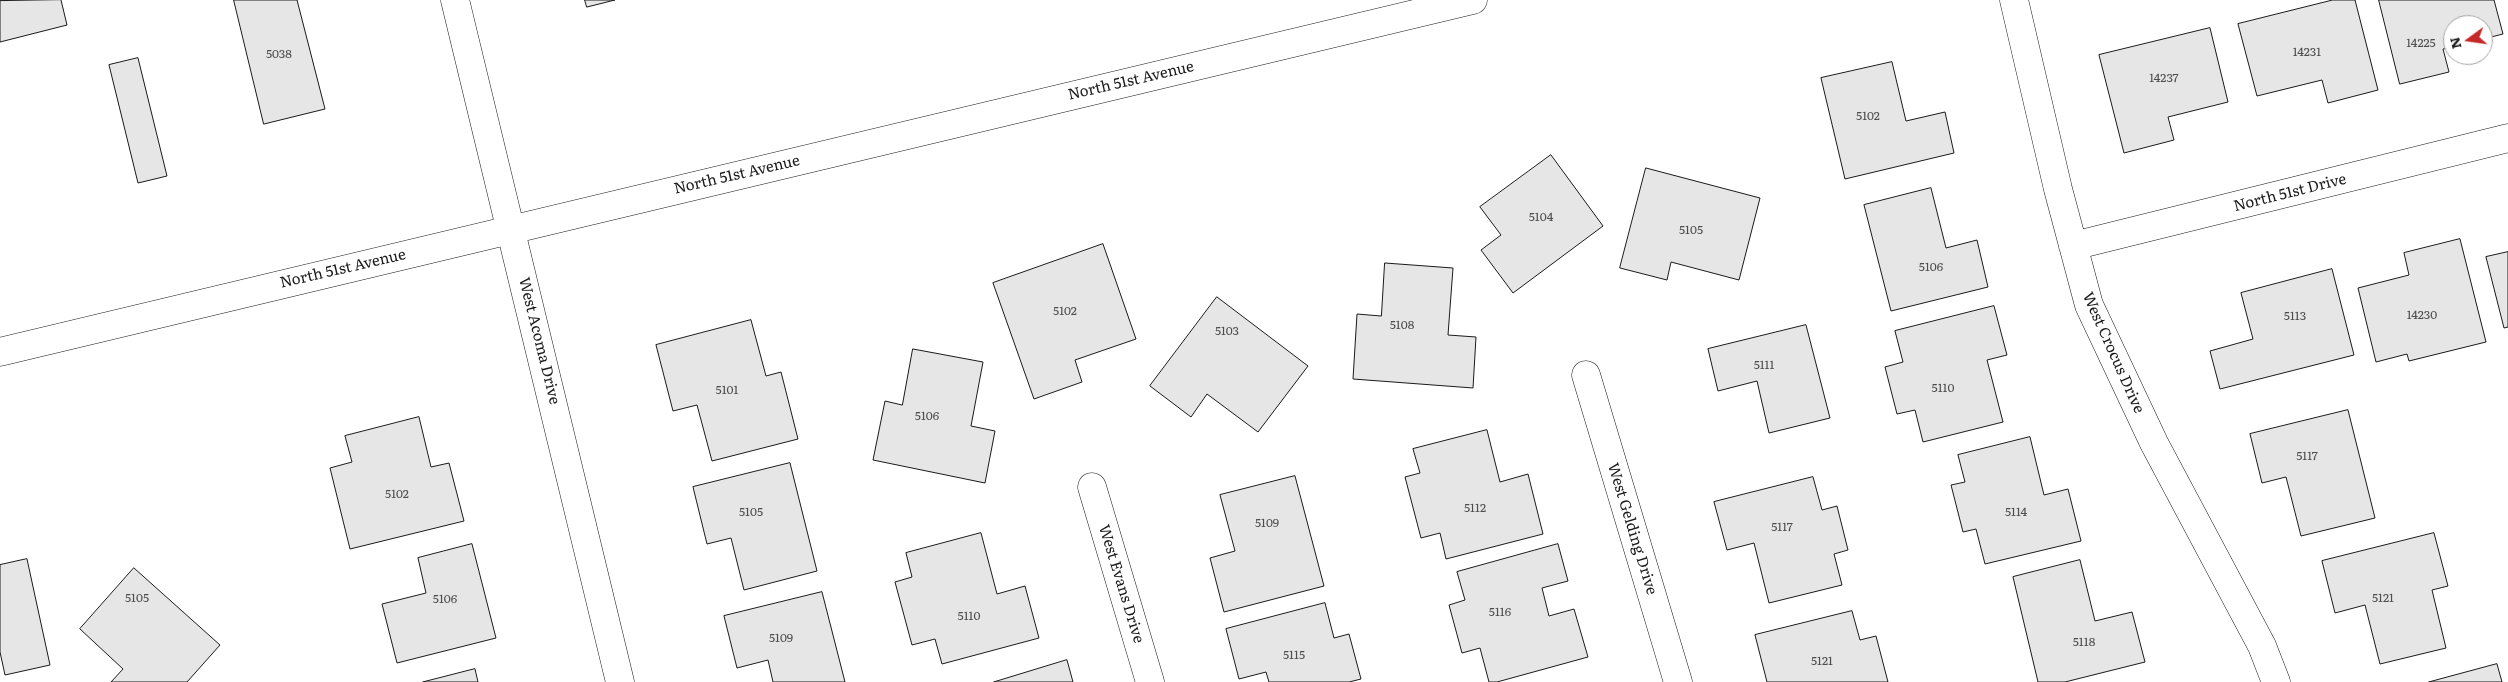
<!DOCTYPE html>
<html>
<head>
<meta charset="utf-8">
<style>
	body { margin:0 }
	#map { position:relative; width:2508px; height:682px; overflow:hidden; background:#fff; font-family:Literata,serif }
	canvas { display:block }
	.north { position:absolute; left:2443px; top:15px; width:50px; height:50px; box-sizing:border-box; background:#fff; border:1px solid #a3a3a3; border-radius:50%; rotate:256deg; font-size:14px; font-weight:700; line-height:20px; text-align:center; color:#1a1a1a }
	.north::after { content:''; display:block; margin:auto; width:18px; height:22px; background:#c62828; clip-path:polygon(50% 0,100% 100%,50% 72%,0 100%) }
</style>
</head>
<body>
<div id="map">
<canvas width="2508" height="682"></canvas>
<div class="north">N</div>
</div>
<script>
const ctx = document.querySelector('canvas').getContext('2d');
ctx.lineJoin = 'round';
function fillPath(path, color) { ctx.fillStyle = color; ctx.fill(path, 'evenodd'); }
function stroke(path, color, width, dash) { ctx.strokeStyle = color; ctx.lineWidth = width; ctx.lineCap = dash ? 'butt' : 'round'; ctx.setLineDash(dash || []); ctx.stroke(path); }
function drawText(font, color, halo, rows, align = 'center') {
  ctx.font = font + ' Literata,serif'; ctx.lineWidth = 4; ctx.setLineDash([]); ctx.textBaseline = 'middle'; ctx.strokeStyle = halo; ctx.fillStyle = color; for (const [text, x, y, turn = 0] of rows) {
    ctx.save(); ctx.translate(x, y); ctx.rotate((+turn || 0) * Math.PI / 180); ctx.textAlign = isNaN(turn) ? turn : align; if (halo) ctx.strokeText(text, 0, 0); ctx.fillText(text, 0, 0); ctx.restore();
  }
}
const building = new Path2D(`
	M61 0 67 25 0 42V1Z
	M234 0H297L325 109 264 124Z
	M585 0H615L587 7Z
	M2333 0H2355L2378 90 2328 103 2322 80 2257 96 2238 24Z
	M2379 0H2494L2503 34 2483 39V25H2453V47L2443 49 2449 72 2400 84Z
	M2210 28 2228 102 2168 117 2174 140 2124 153 2099 55Z
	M138 58 167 176 138 183 109 65Z
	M1892 62 1906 121 1945 112 1954 153 1845 179 1821 78Z
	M1551 155 1603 226 1513 293 1481 250 1501 235 1480 207Z
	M1646 168 1760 198 1739 280 1671 262 1667 280 1620 268Z
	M1931 188 1946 248 1977 240 1988 287 1891 311 1864 205Z
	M2460 239 2486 342 2409 361 2407 354 2376 362 2358 288 2409 275 2404 253Z
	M1103 244 1136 339 1075 360 1082 382 1034 399 993 283Z
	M2508 252V327L2504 328 2486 257Z
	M1385 263 1453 268 1448 335 1476 337 1473 388 1353 379 1357 314 1381 316Z
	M2332 269 2354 355 2220 389 2210 351 2253 339 2241 293Z
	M1217 297 1308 366 1258 432 1207 394 1191 417 1150 386Z
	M1994 306 2007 355 1987 360 2003 422 1923 442 1915 410 1897 414 1885 367 1903 362 1895 331Z
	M751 320 766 376 781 372 798 439 712 461 697 405 673 411 656 345Z
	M1806 325 1830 418 1769 433 1757 381 1718 391 1708 349Z
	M913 349 983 362 971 426 995 431 985 483 873 460 885 401 902 405Z
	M2348 410 2375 518 2301 536 2286 477 2262 483 2250 434Z
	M419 417 431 467 449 463 464 521 350 549 330 468 352 462 345 436Z
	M1487 430 1500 482 1528 474 1543 534 1446 559 1440 533 1421 538 1405 477 1420 473 1413 449Z
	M2030 437 2044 495 2068 489 2081 541 1985 564 1976 529 1963 532 1951 485 1965 482 1958 455Z
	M790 463 817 571 744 590 731 538 707 544 693 487Z
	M1295 476 1324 586 1224 612 1210 558 1235 551 1220 495Z
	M1813 477 1822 510 1837 506 1848 550 1834 554 1842 585 1769 603 1754 543 1727 550 1714 502Z
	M981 533 997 594 1025 586 1039 638 942 664 935 639 912 645 895 582 912 577 906 553Z
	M2434 533 2448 586 2432 590 2446 648 2380 664 2365 605 2335 613 2322 561Z
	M472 544 496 638 397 663 382 604 426 593 418 558Z
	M1558 544 1568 581 1542 588 1549 616 1574 609 1588 657 1497 682H1489L1480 648 1462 653 1449 605 1465 600 1457 572Z
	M27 559 50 665 5 675 0 652V565Z
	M2080 560 2095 621 2132 612 2145 662 2065 682H2038L2013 577Z
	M134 568 220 645 187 682H111L123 669 80 629Z
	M822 592 845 682H773L768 660 737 668 724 616Z
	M1325 603 1334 638 1349 634 1361 679 1349 682H1269L1266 672 1239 679 1226 629Z
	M1852 611 1860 640 1876 636 1888 682H1767L1755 635Z
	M1067 660 1073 682H994Z
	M2497 664 2502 682H2429Z
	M475 669 478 682H423Z`);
const minor = new Path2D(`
	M455 0 620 682
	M2014 0 2058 189 2089 305 2154 443 2262 646 2276 682
	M2073 246 2508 138
	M1586 375 1678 682
	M1092 487 1150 682`);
const major = new Path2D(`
	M0 352 1473 0`);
const numberNames = [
	["14225",2421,43],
	["14231",2307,52],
	["5038",279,54],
	["14237",2164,78],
	["5102",1868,116],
	["5104",1541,217],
	["5105",1691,230],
	["5106",1931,267],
	["5102",1065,311],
	["14230",2422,315],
	["5113",2295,316],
	["5108",1402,325],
	["5103",1227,331],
	["5111",1764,365],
	["5110",1943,388],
	["5101",727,390],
	["5106",927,416],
	["5117",2307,456],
	["5102",397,494],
	["5112",1475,508],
	["5105",751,512],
	["5114",2016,512],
	["5109",1267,523],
	["5117",1782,527],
	["5105",137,598],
	["5121",2383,598],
	["5106",445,599],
	["5116",1500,612],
	["5110",969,616],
	["5109",781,638],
	["5118",2084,642],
	["5115",1294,655],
	["5121",1822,661]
];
const streetNames = [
	["North 51st Avenue",1131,81,-13],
	["North 51st Avenue",737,175,-13],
	["North 51st Drive",2290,193,-14],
	["North 51st Avenue",343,269,-13],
	["West Acoma Drive",539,341,76],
	["West Crocus Drive",2113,353,66],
	["West Gelding Drive",1632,529,73],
	["West Evans Drive",1121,584,73]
];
fillPath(building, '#e6e6e6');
stroke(building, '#1a1a1a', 1);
stroke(minor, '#1a1a1a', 29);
stroke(major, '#1a1a1a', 29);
stroke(minor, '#fff', 28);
stroke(major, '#fff', 28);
drawText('12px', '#4d4d4d', null, numberNames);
drawText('15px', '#1a1a1a', '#fff', streetNames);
</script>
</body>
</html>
